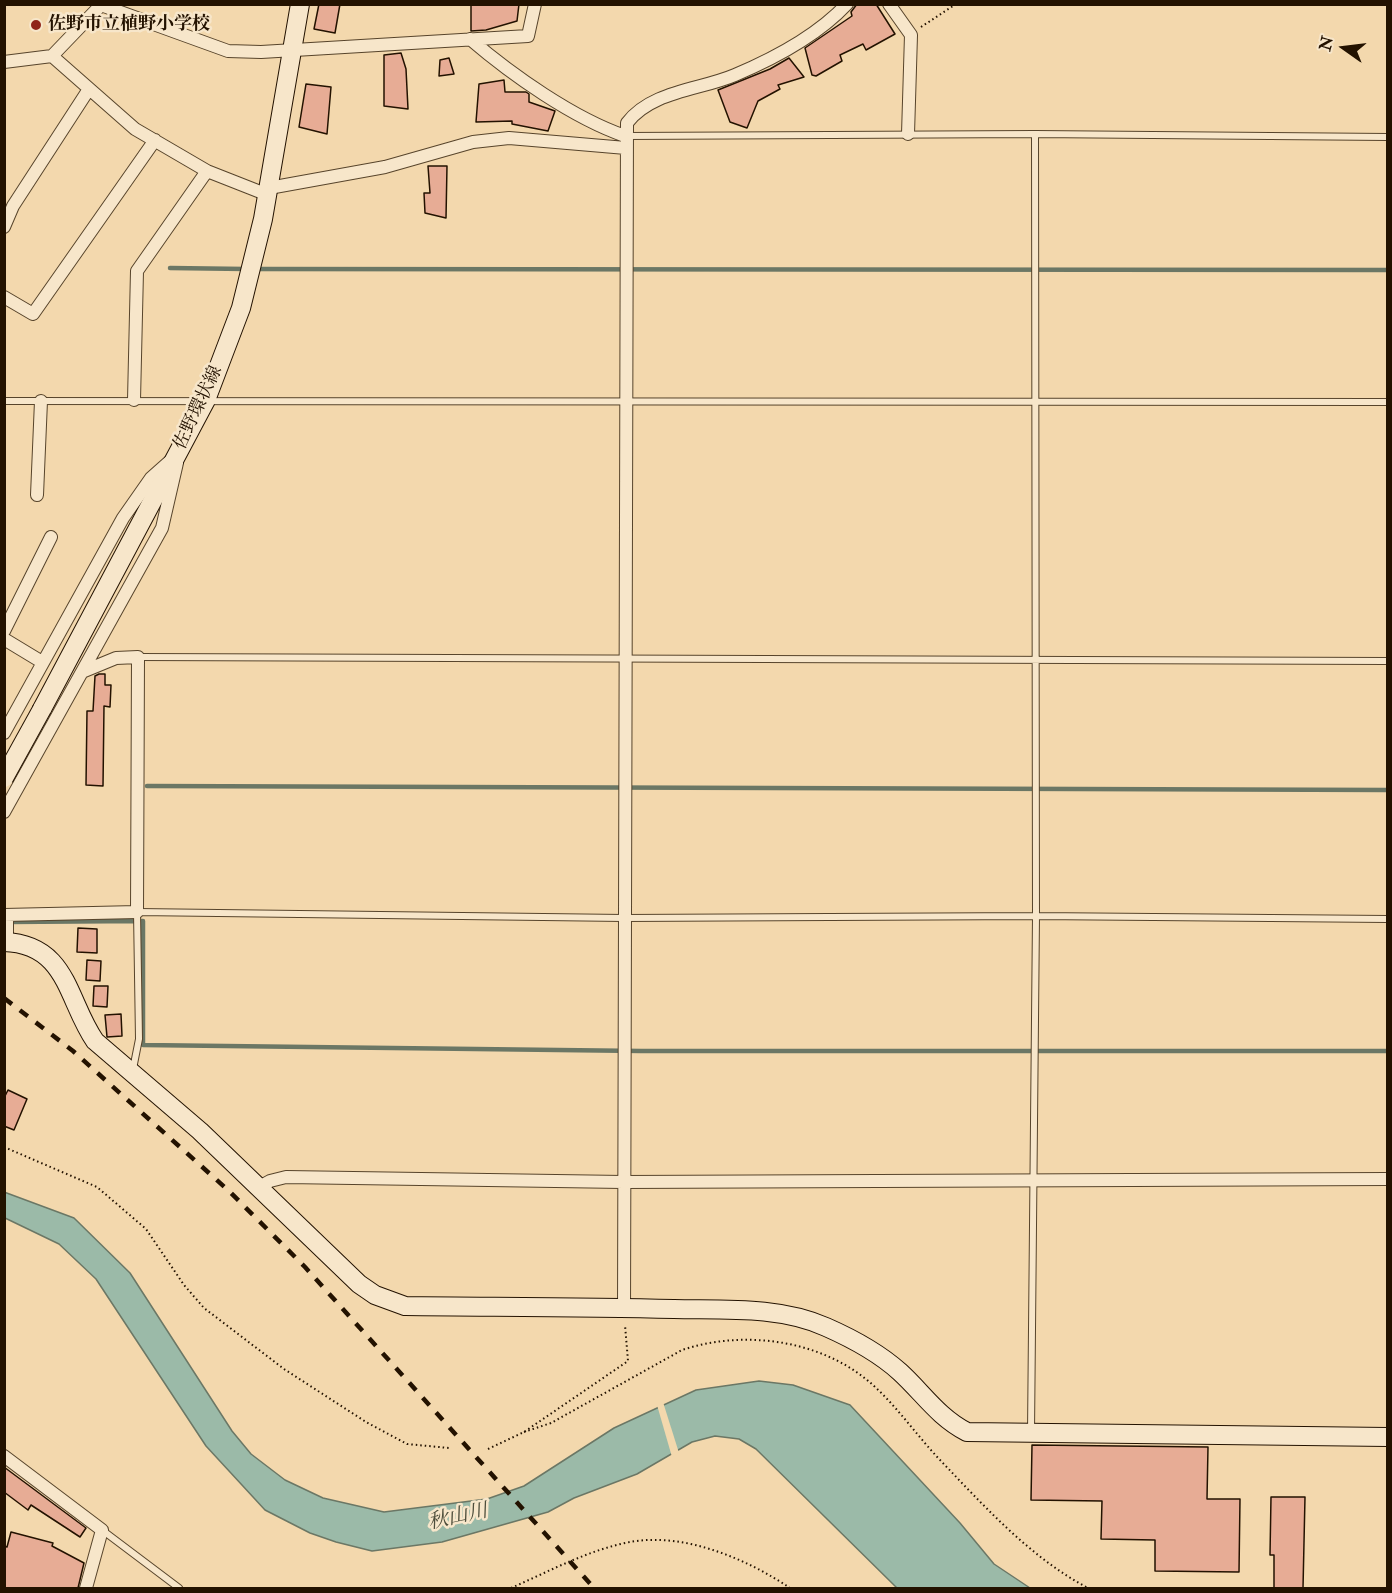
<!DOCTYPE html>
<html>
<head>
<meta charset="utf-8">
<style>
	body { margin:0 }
	#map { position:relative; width:1392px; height:1593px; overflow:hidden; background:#f3d8ad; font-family:"IM FELL Double Pica",serif }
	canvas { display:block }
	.frame { position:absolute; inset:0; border:6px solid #231200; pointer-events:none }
	.north { position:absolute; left:1314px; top:18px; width:60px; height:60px; -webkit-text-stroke:4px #f7e6ca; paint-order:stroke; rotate:284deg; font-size:16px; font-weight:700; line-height:24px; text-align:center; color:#231200 }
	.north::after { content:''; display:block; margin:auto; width:21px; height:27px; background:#231200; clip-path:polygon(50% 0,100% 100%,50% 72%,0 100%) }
</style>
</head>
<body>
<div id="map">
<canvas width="1392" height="1593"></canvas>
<div class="frame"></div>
<div class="north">N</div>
</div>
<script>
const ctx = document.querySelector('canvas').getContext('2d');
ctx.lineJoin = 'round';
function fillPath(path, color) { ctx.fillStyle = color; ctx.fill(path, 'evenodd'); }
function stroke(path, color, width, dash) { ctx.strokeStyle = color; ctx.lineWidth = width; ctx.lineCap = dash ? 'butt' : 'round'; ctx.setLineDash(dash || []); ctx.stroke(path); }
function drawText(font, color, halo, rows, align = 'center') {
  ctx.font = font + ' "IM FELL Double Pica","Noto Serif JP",serif'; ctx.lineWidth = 5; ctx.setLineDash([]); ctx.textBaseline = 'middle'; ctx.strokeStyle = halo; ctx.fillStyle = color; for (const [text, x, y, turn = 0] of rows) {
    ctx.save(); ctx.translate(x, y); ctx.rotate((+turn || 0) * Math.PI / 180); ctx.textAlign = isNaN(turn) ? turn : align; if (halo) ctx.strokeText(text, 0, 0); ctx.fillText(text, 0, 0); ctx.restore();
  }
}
const water = new Path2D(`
	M4 1192 74 1218 130 1273 232 1431 251 1454 285 1480 323 1498 384 1512 487 1499 524 1486 614 1428 696 1390 759 1381 793 1385 850 1405 960 1523 994 1564 1030 1588H897L756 1449 739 1439 715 1436 692 1442 637 1474 574 1498 548 1512 442 1542 372 1551 336 1542 310 1533 265 1510 206 1446 96 1279 59 1244 5 1218Z`);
const pier = new Path2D(`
	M663 1402 679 1453 672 1457 657 1405Z`);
const stream = new Path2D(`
	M170 268 246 269
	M254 269 1388 270
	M147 786 1388 790
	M7 922 143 921V1045L641 1051H1388`);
const building = new Path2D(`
	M319 4H340L335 33 314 29Z
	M471 4H519L517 21 486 30 471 31Z
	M857 4H876L895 34 866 50 863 44 840 55 842 61 816 76 812 75 805 48 852 16 851 12Z
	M401 53 406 69 408 109 384 106V55Z
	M449 58 454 74 439 76 440 60Z
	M789 58 804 77 778 85 780 89 758 101 747 128 730 122 718 90 770 69Z
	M504 80 505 92H526L529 94V102L555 111 548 131 512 124V121L476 122 479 84Z
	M306 84 331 87 327 134 299 127Z
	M428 166H447L446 218 425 213 424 193H430Z
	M99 674H105V685H111L110 707 104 706 103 786 86 785 87 711H93L95 676Z
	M78 928 97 929V953L77 952Z
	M87 960 101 961 100 981 86 980Z
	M94 986H108L107 1007 93 1006Z
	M121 1014 122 1036 107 1037 105 1015Z
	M8 1090 27 1099 14 1130 4 1126V1098Z
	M1032 1445 1208 1447 1207 1499H1240L1239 1572 1155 1571V1540L1101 1539 1102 1501 1031 1500Z
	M4 1467 86 1528 80 1537 31 1505 28 1510 4 1492Z
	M1271 1497H1305L1303 1588H1274V1555H1270Z
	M11 1532 53 1543 52 1546 84 1563 78 1588H4V1546L7 1547Z`);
const path = new Path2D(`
	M921 27 956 4
	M4 1147 97 1187 146 1229 184 1285 204 1308 284 1369 366 1422 407 1444 449 1448
	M524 1432 551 1423 682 1350C745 1329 824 1340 874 1386 899 1409 918 1437 941 1461 985 1507 1031 1558 1088 1588
	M488 1449 524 1432 628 1361 625 1325
	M511 1588C550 1571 588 1550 630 1542 684 1532 747 1559 790 1588`);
const lane = new Path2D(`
	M626 136 1035 134 1388 137
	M4 401 1388 402
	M138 657 1388 661
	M133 1069 139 1039 137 912 624 918 1036 916 1388 919
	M1031 1432 1036 916 1035 134
	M102 1530 179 1588`);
const street = new Path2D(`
	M889 4 911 35 908 134
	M470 39C512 75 573 118 625 136
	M52 56 101 5 228 51 261 52 528 36 535 4
	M4 62 52 56 135 129 207 171 268 195
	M269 188 385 167 473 142 509 138 626 148
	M4 227 13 206 89 89
	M4 297 33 314 155 140
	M134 400 137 271 207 171
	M37 495 41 401
	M4 631 51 537
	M4 639 42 662
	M4 733 123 518 151 478 169 462
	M4 812 162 528 177 463
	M4 915 137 912 138 657 116 658 82 672
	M7 941V916
	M261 1186 270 1181 286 1177 623 1182 1388 1179
	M624 1308 627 123C651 91 700 90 735 75 773 59 818 35 847 4
	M4 1456 102 1530 86 1588`);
const secondary = new Path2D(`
	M42 709 206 400 241 308 263 219 300 4
	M4 942C68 944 67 1001 95 1041L200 1131 359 1284 375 1295 405 1306C495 1307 584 1307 674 1309 723 1310 780 1306 826 1327 851 1338 879 1353 900 1372 923 1393 938 1417 967 1432L1388 1437`);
const rail = new Path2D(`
	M4 998 73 1051 229 1191 305 1267 594 1588`);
const secondaryBridge = new Path2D(`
	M4 778 42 709`);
const markers = [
	[36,25,6,"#8f2418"]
];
const poiNames = [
	["佐野市立植野小学校",48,25]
];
const streetNames = [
	["佐野環状線",199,408,-65]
];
const waterNames = [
	["秋山川",458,1518,-12]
];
fillPath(water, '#9bbaa8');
stroke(water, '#6b7765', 1.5);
fillPath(pier, '#f3d8ad');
stroke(stream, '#6b7765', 4.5);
fillPath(building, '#e7ac95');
stroke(building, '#231200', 1.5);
stroke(lane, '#57442b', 8);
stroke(street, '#57442b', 14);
stroke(secondary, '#231200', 20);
stroke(path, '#231200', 2, [1.5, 3]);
stroke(lane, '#f7e6ca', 6);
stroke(street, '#f7e6ca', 12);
stroke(secondary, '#f7e6ca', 18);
stroke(rail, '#231200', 4.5, [10, 10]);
stroke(secondaryBridge, '#231200', 20, []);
stroke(secondaryBridge, '#f7e6ca', 18);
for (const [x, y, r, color] of markers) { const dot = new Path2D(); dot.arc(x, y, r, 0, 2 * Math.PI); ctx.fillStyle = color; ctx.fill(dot); stroke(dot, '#f7e6ca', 2); }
drawText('bold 18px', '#231200', '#f7e6ca', poiNames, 'left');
drawText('18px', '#231200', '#f7e6ca', streetNames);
drawText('italic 20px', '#4d4d3b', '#f7e6ca', waterNames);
</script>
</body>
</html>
